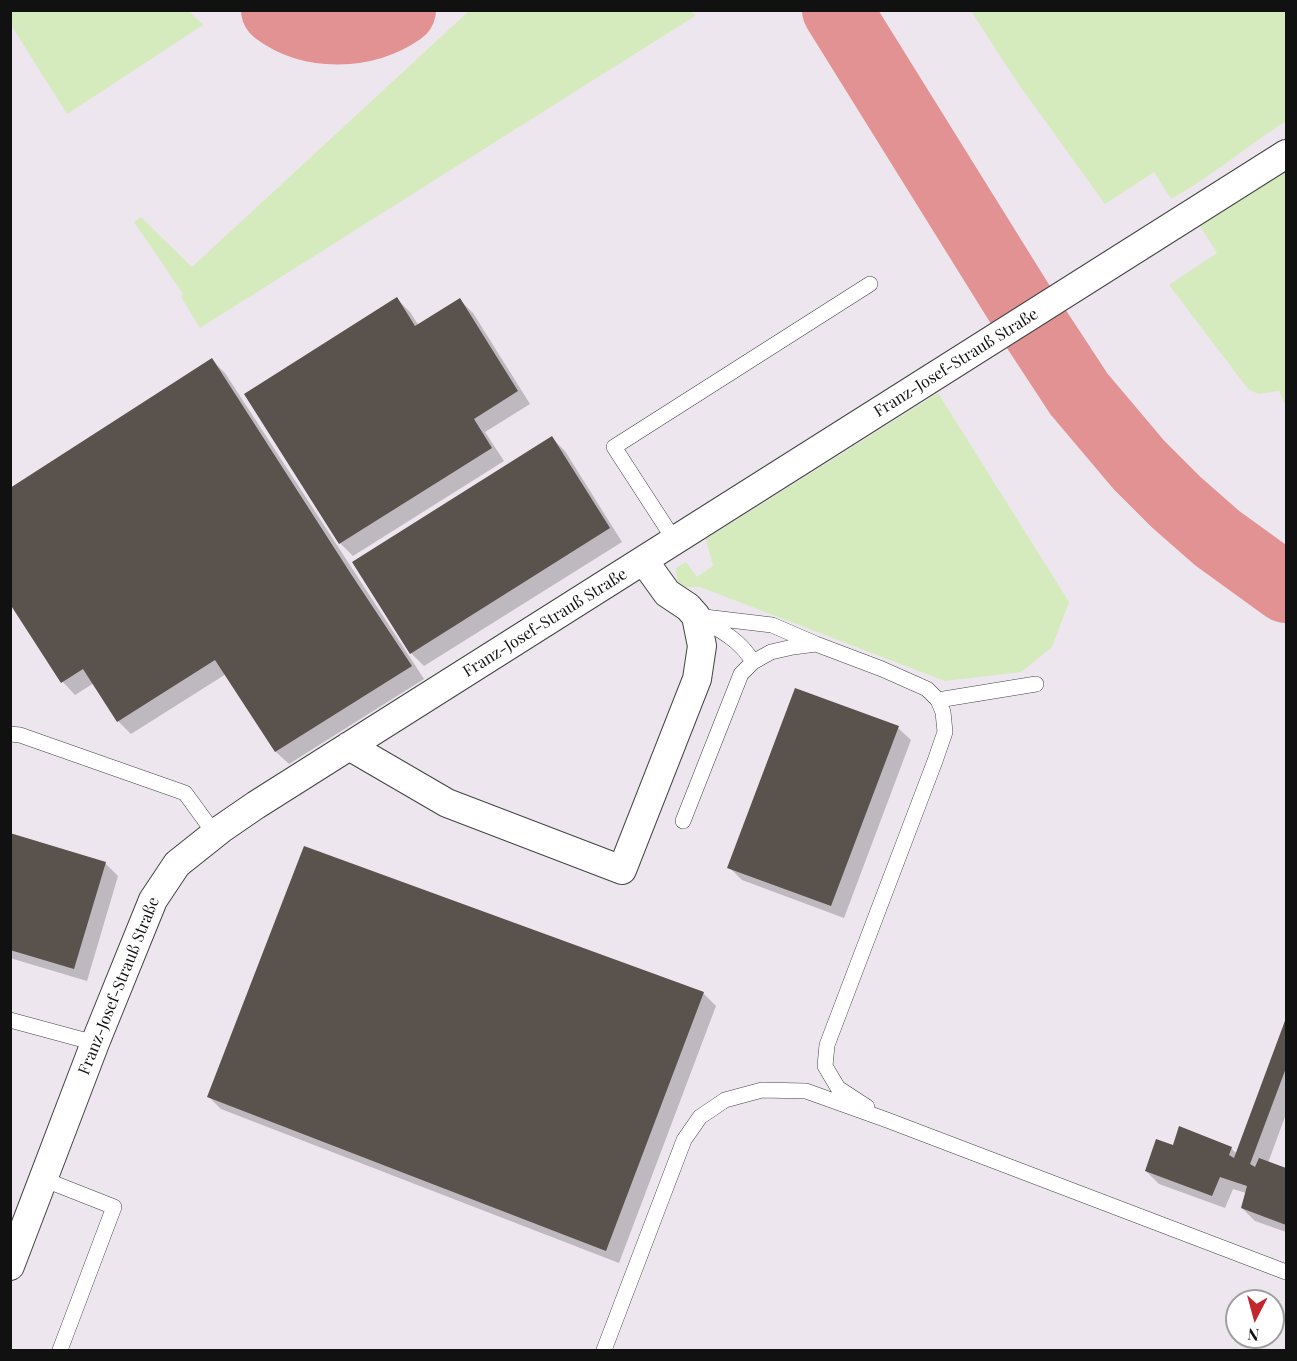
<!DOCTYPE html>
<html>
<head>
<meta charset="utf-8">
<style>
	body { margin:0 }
	#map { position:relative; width:1297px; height:1361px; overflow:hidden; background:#fffdf5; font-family:"Playfair Display",serif }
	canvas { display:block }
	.frame { position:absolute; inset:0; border:12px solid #111; pointer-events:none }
	.north { position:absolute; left:1225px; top:1289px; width:60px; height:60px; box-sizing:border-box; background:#fff; border:2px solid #a0a0a0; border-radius:50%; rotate:186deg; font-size:16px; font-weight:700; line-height:24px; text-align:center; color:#111 }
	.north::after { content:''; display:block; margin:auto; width:21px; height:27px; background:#c4262e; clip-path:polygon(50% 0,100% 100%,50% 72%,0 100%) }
</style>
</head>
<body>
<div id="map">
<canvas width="1297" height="1361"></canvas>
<div class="frame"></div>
<div class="north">N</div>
</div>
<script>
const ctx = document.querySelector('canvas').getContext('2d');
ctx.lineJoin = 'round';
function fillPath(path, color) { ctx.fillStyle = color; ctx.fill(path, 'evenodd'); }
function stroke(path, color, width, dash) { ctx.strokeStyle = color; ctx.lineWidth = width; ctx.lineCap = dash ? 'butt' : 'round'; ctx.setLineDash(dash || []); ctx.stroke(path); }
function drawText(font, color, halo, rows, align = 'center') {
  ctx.font = font + ' "Playfair Display",serif'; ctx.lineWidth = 6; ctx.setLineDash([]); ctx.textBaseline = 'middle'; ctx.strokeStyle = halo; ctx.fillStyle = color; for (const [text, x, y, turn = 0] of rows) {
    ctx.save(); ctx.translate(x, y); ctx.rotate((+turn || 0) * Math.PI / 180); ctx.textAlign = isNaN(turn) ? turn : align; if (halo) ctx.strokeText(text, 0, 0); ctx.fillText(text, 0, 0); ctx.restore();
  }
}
const industrial = new Path2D(`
	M10 11H1286V1350H11ZM1237 1301H1273V1337H1237Z`);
const green = new Path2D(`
	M11 10 189 11 203 25 67 114 11 25Z
	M691 10 695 16 200 328 181 297 183 294 134 222 141 217 192 267 469 11Z
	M971 11H1286V121C1247 146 1212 176 1171 199L1154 172 1105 204 1017 82Z
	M1286 170V407L1279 391 1258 394 1248 389 1169 285 1217 253 1200 226Z
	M938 393 1069 602 1052 647 1021 672 945 681 700 587H686L677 581 676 568 686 562 697 577 713 566 706 539Z`);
const shadow = new Path2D(`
	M397 299 410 312 419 326 460 300 473 313 530 404 485 432 504 461 353 556 340 543 246 395Z
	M212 360 225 373 424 679 289 764 276 752 226 674 131 734 118 721 94 683 75 695 63 682 10 601Z
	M552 438 565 451 622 542 424 666 411 653Z
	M898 728 911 740 844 918 742 880 729 867Z
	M10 835 105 863 118 876 87 981 10 958Z
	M703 993 716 1006 619 1263 221 1109 208 1096Z
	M1286 1022V1114L1268 1163 1286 1170V1232L1255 1221 1242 1208 1246 1193 1233 1189 1225 1208 1159 1184 1146 1171 1174 1147 1231 1148 1237 1154Z`);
const taxiway = new Path2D(`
	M276 10C312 37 365 35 401 10
	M837 10 1018 301 1079 394 1139 465 1176 502 1217 538 1286 588`);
const building = new Path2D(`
	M397 297 415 326 460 298 518 391 474 419 492 448 339 544 244 394Z
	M212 358 351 574 412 666 275 752 215 660 117 722 83 669 61 683 10 604V488Z
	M552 436 610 528 410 654 352 562Z
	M795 688 899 726 831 906 727 868Z
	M10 833 106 862 74 969 10 950Z
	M304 846 704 992 606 1251 207 1097Z
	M1286 1018V1068L1250 1164 1255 1167 1259 1158 1286 1168V1225L1241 1208 1247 1186 1220 1177 1212 1196 1145 1171 1156 1139 1173 1145 1179 1126 1232 1147 1229 1155 1234 1158Z`);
const lane = new Path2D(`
	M675 541 614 447 870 284
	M696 616 772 625 816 644
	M701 619C722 631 741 641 753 662
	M938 700 1036 684
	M10 734 20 735 185 793 215 834
	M683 821 741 674 753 662 771 652 793 647 816 644 882 669 927 689 938 700 943 712 945 732 935 761 827 1045 825 1066 838 1088 867 1107
	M10 1020 95 1043
	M43 1179 114 1207 60 1350
	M604 1350 684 1140 700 1117 725 1100 762 1090 806 1091 887 1120 1286 1272`);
const street = new Path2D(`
	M349 746 447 803 622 870 697 679 702 646 696 616 688 607 667 593 644 561
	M10 1266 95 1043 153 900 177 864 221 829 256 805 1286 154`);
const streetNames = [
	["Franz-Josef-Strauß Straße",956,363,-32],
	["Franz-Josef-Strauß Straße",545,623,-32],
	["Franz-Josef-Strauß Straße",119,986,-68]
];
fillPath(industrial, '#eee6ef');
fillPath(green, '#d5ebbd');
fillPath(shadow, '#0003');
stroke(taxiway, '#e29292', 70);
fillPath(building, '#5a524d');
stroke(lane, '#444', 16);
stroke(street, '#444', 30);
stroke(lane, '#fff', 15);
stroke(street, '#fff', 28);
drawText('16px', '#111', '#fff', streetNames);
</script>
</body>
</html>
